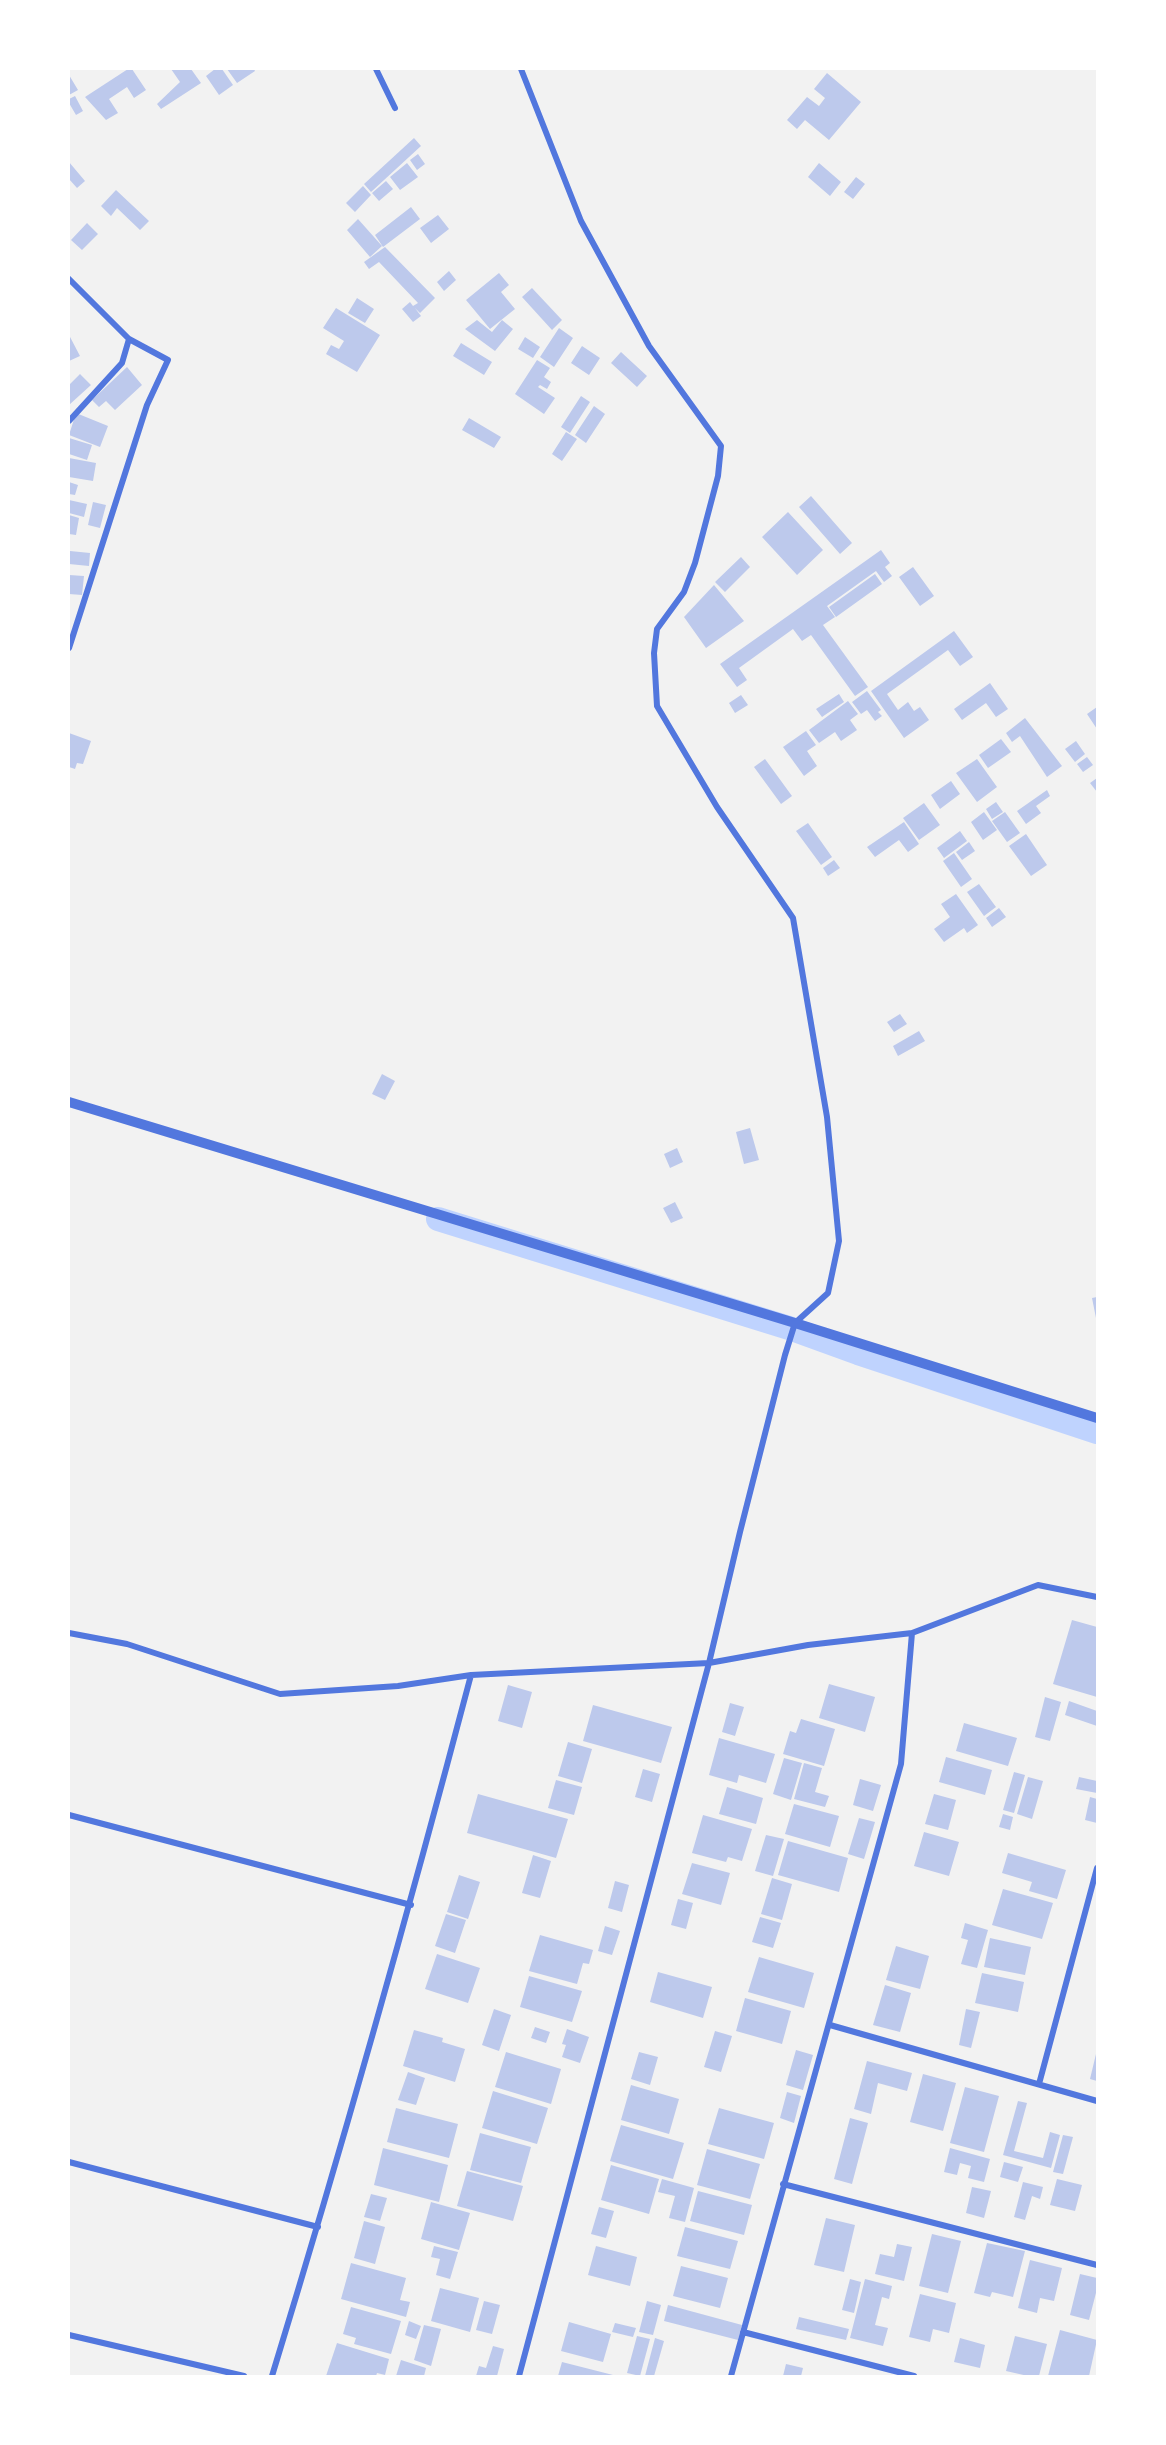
<!DOCTYPE html>
<html>
<head>
<meta charset="utf-8">
<style>
	body { margin:0 }
	#map { position:relative; width:1166px; height:2445px; overflow:hidden; background:#f2f2f2; font-family:"Source Sans 3",sans-serif }
	canvas { display:block }
	.frame { position:absolute; inset:0; border:70px solid #fff; pointer-events:none }
</style>
</head>
<body>
<div id="map">
<canvas width="1166" height="2445"></canvas>
<div class="frame"></div>
</div>
<script>
const ctx = document.querySelector('canvas').getContext('2d');
ctx.lineJoin = 'round';
function stroke(path, color, width, dash) { ctx.strokeStyle = color; ctx.lineWidth = width; ctx.lineCap = dash ? 'butt' : 'round'; ctx.setLineDash(dash || []); ctx.stroke(path); }
function fillPath(path, color) { ctx.fillStyle = color; ctx.fill(path, 'evenodd'); }
const canal = new Path2D(`
	M438 1219 789 1328 858 1353 1097 1432`);
const building = new Path2D(`
	M128 69H132L146 90 134 98 127 87 109 99 118 113 106 120 85 97Z
	M171 69H191L201 83 161 109 157 104 180 82Z
	M215 69H222L233 85 219 95 206 76Z
	M227 69H254L255 71 237 83Z
	M827 73 861 102 829 140 805 120 797 129 787 120 807 97 819 106 825 98 814 89Z
	M69 75 78 90 69 95Z
	M75 96 83 111 76 115 69 103V99Z
	M414 138 421 146 371 192 364 184Z
	M418 154 425 164 417 170 410 160Z
	M69 162 85 181 77 188 69 179Z
	M407 163 418 177 400 190 390 177Z
	M819 163 841 182 830 196 808 177Z
	M856 177 865 184 853 199 844 192Z
	M386 181 393 189 379 201 372 193Z
	M363 186 371 195 355 212 346 203Z
	M116 190 149 221 140 230 117 208 111 216 101 206Z
	M411 207 420 219 383 247 375 235Z
	M438 215 449 229 431 243 420 228Z
	M358 219 382 246 370 257 347 230Z
	M87 223 98 234 82 250 71 240Z
	M385 247 435 298 420 313 415 308 421 316 413 322 402 309 410 302 413 306 418 303 379 262 369 269 364 262Z
	M449 271 456 280 444 291 437 282Z
	M499 273 509 285 501 292 515 309 490 329 466 300Z
	M532 288 562 320 552 330 522 297Z
	M357 298 374 309 365 323 348 313Z
	M336 308 380 335 357 372 326 354 331 345 339 349 344 341 323 328Z
	M477 320 492 332 502 320 513 329 495 351 465 329Z
	M559 328 573 338 554 367 540 357Z
	M69 335 80 356 69 361Z
	M525 337 540 347 533 358 518 349Z
	M461 343 492 362 484 375 453 356Z
	M582 346 600 358 589 375 571 363Z
	M621 352 647 376 637 387 611 363Z
	M537 360 550 368 544 377 551 382 547 389 540 385 538 387 555 398 544 414 515 394Z
	M127 367 142 385 115 410 106 401 99 407 92 400Z
	M80 374 91 385 69 405V385Z
	M581 396 590 402 570 433 561 427Z
	M594 406 605 414 586 443 575 435Z
	M76 413 108 426 100 447 69 435Z
	M469 418 501 437 494 448 462 430Z
	M566 432 577 439 562 461 552 454Z
	M69 438 92 445 87 460 69 454Z
	M69 458 96 463 93 481 69 477Z
	M69 482 78 485 75 495 69 494Z
	M811 496 852 543 840 554 799 507Z
	M69 500 87 504 84 517 69 513Z
	M93 502 106 505 100 528 88 525Z
	M788 512 823 550 797 575 762 537Z
	M69 515 79 518 76 535 69 534Z
	M881 550 890 563 885 567 892 576 884 582 876 571 827 606 835 617 823 625 868 687 855 696 811 635 802 641 793 629 739 668 747 680 737 687 720 664Z
	M70 551 90 553 89 566 69 564Z
	M741 557 750 567 725 592 715 582Z
	M913 567 934 596 920 606 899 577Z
	M875 574 882 584 836 617 829 607Z
	M69 575 84 576 82 595 69 594Z
	M714 585 744 621 706 648 684 617Z
	M954 631 973 657 960 666 948 650 887 694 898 710 908 702 914 711 920 707 929 720 904 738 871 691Z
	M990 683 1008 709 996 717 986 703 962 720 954 709Z
	M867 691 881 710 878 712 882 716 875 721 867 710 861 714 852 702Z
	M839 694 844 702 822 717 816 709Z
	M741 695 748 705 735 713 729 703Z
	M848 701 858 714 850 720 857 730 841 741 835 732 819 743 809 730Z
	M1097 707V729L1087 714Z
	M1025 718 1062 766 1047 777 1020 736 1012 742 1006 733Z
	M806 731 816 745 807 751 817 766 804 776 783 747Z
	M69 733 91 741 83 764 77 763 75 769 69 767Z
	M1001 739 1011 752 988 768 979 755Z
	M1076 741 1085 754 1075 762 1065 749Z
	M1087 757 1093 765 1083 772 1077 764Z
	M765 759 792 796 781 804 754 767Z
	M977 759 997 787 977 802 956 773Z
	M1097 778V792L1090 783Z
	M951 781 960 794 940 809 931 795Z
	M1047 790 1050 796 1036 806 1041 813 1026 824 1017 811Z
	M996 802 1003 812 992 819 986 809Z
	M924 803 940 825 919 840 903 818Z
	M984 812 997 830 983 840 971 822Z
	M1005 812 1020 833 1007 842 992 821Z
	M904 822 919 844 908 852 899 840 875 857 867 847Z
	M808 823 832 857 821 865 796 831Z
	M960 831 967 841 944 858 937 848Z
	M1026 834 1047 865 1031 876 1009 846Z
	M969 842 975 851 962 860 956 852Z
	M954 853 972 879 961 887 943 861Z
	M834 860 840 868 828 876 823 868Z
	M979 884 996 907 984 916 967 892Z
	M956 894 978 925 967 933 964 928 944 942 934 929 950 917 941 904Z
	M999 908 1006 917 992 927 986 918Z
	M900 1014 907 1024 894 1032 887 1022Z
	M919 1031 925 1041 898 1056 893 1046Z
	M382 1074 395 1081 385 1100 372 1094Z
	M750 1128 759 1160 744 1164 736 1132Z
	M677 1148 683 1162 670 1168 664 1154Z
	M675 1202 683 1218 671 1223 663 1208Z
	M1097 1297V1318H1096L1092 1298Z
	M1072 1620 1097 1627V1697L1053 1684Z
	M829 1684 875 1697 865 1732 819 1718Z
	M508 1685 532 1692 522 1728 498 1721Z
	M1045 1697 1061 1702 1050 1741 1035 1737Z
	M1069 1701 1097 1711V1726L1065 1715Z
	M730 1703 744 1707 735 1736 722 1732Z
	M593 1705 672 1727 661 1763 583 1741Z
	M801 1719 835 1729 824 1766 783 1754 790 1731 796 1733Z
	M964 1723 1017 1738 1008 1766 956 1751Z
	M719 1738 775 1754 766 1783 739 1775 737 1783 709 1775Z
	M568 1742 592 1749 582 1783 558 1776Z
	M946 1757 992 1770 985 1795 939 1782Z
	M784 1758 802 1763 791 1800 773 1794Z
	M804 1763 822 1768 815 1792 829 1796 825 1807 794 1799Z
	M643 1769 660 1774 652 1802 635 1797Z
	M1014 1772 1025 1775 1014 1813 1003 1810Z
	M1028 1777 1043 1781 1032 1819 1017 1814Z
	M1079 1777 1097 1781V1793L1076 1789Z
	M860 1779 881 1785 873 1811 853 1805Z
	M556 1780 582 1787 574 1815 548 1808Z
	M727 1787 763 1798 756 1824 719 1814Z
	M478 1794 568 1819 556 1858 467 1833Z
	M934 1794 956 1800 948 1830 925 1824Z
	M1090 1797 1097 1799V1823L1085 1820Z
	M794 1804 839 1816 830 1847 785 1834Z
	M1003 1814 1013 1817 1010 1830 999 1827Z
	M703 1815 752 1829 742 1861 728 1857 726 1862 692 1853Z
	M859 1818 875 1822 864 1859 848 1854Z
	M924 1832 959 1842 949 1876 914 1866Z
	M766 1835 784 1839 773 1876 755 1871Z
	M788 1841 848 1858 839 1892 778 1875Z
	M1008 1853 1066 1870 1057 1899 1029 1891 1032 1882 1002 1873Z
	M533 1855 551 1861 540 1898 522 1893Z
	M692 1863 730 1873 721 1905 682 1894Z
	M459 1875 480 1882 468 1919 447 1912Z
	M772 1878 792 1884 782 1920 761 1914Z
	M615 1881 629 1885 622 1912 608 1908Z
	M1003 1889 1053 1903 1042 1939 992 1925Z
	M678 1899 693 1903 686 1929 671 1925Z
	M446 1914 466 1920 455 1953 435 1946Z
	M760 1917 781 1923 773 1948 752 1942Z
	M965 1923 988 1930 977 1968 961 1964 968 1940 961 1938Z
	M605 1926 620 1931 612 1955 598 1951Z
	M540 1935 593 1950 589 1964 583 1963 577 1984 529 1971Z
	M990 1938 1031 1947 1025 1975 984 1967Z
	M896 1946 929 1956 920 1989 886 1980Z
	M437 1954 480 1968 468 2003 425 1989Z
	M759 1957 814 1973 804 2008 748 1992Z
	M658 1972 712 1987 703 2018 650 2002Z
	M982 1973 1024 1982 1018 2012 975 2003Z
	M529 1976 582 1991 572 2022 520 2007Z
	M885 1985 911 1993 900 2032 873 2025Z
	M745 1998 791 2011 782 2044 736 2031Z
	M494 2009 511 2015 499 2051 482 2045Z
	M966 2009 980 2012 971 2048 959 2045Z
	M535 2027 550 2032 546 2043 531 2038Z
	M567 2029 589 2037 580 2063 562 2057 566 2045 562 2044Z
	M414 2030 443 2038 442 2042 465 2049 455 2082 403 2066Z
	M715 2031 732 2036 721 2072 704 2067Z
	M796 2050 813 2055 803 2090 786 2085Z
	M506 2052 561 2069 551 2104 495 2087Z
	M639 2052 658 2057 650 2085 631 2079Z
	M1096 2054H1097V2081L1090 2079Z
	M867 2061 912 2073 907 2091 878 2083 871 2114 854 2109Z
	M408 2072 425 2078 416 2105 398 2100Z
	M923 2074 956 2083 943 2131 910 2122Z
	M631 2085 679 2099 669 2134 621 2120Z
	M965 2087 999 2096 984 2152 950 2143Z
	M493 2091 548 2108 537 2144 482 2128Z
	M787 2092 801 2096 794 2123 780 2118Z
	M1018 2101 1027 2103 1014 2151 1043 2158 1050 2132 1060 2135 1051 2168 1003 2155Z
	M396 2108 458 2124 449 2158 387 2142Z
	M719 2108 774 2123 764 2159 708 2144Z
	M850 2118 868 2123 852 2184 834 2179Z
	M621 2125 684 2143 673 2179 610 2161Z
	M480 2133 531 2147 521 2183 470 2170Z
	M1063 2135 1073 2137 1063 2174 1053 2172Z
	M383 2148 448 2165 439 2202 374 2185Z
	M950 2148 990 2159 984 2182 968 2178 971 2166 960 2163 957 2175 944 2172Z
	M707 2149 760 2164 750 2199 697 2185Z
	M1004 2162 1023 2167 1018 2182 1000 2177Z
	M611 2165 659 2179 649 2214 601 2200Z
	M467 2171 523 2186 513 2221 457 2206Z
	M662 2179 694 2188 685 2222 669 2218 675 2196 658 2192Z
	M1057 2179 1082 2185 1075 2211 1050 2205Z
	M1023 2182 1043 2187 1040 2199 1032 2196 1025 2220 1014 2217Z
	M972 2187 991 2191 984 2218 966 2213Z
	M698 2191 752 2205 744 2235 690 2221Z
	M371 2194 387 2198 380 2221 364 2217Z
	M431 2202 470 2213 459 2250 421 2239Z
	M599 2207 614 2211 606 2238 591 2234Z
	M826 2218 855 2225 844 2272 814 2265Z
	M364 2221 385 2227 375 2264 354 2258Z
	M685 2227 738 2241 730 2269 677 2256Z
	M932 2234 961 2241 948 2293 919 2286Z
	M987 2243 1025 2251 1013 2297 992 2292 990 2297 974 2293Z
	M897 2244 912 2247 904 2281 875 2274 880 2254 894 2257Z
	M434 2246 458 2252 450 2279 436 2275 440 2259 431 2257Z
	M596 2246 637 2257 630 2286 588 2275Z
	M1030 2260 1062 2268 1054 2301 1040 2298 1037 2313 1018 2308Z
	M351 2263 406 2278 400 2300 410 2302 406 2317 341 2299Z
	M681 2266 728 2278 720 2308 673 2296Z
	M1080 2274 1097 2278V2289L1089 2320 1070 2315Z
	M850 2279 861 2282 854 2313 842 2310Z
	M865 2279 892 2286 889 2299 882 2297 875 2325 888 2328 883 2346 850 2338Z
	M440 2288 479 2298 470 2332 431 2321Z
	M920 2294 956 2303 949 2333 933 2329 930 2342 909 2337Z
	M484 2301 500 2305 492 2334 476 2330Z
	M647 2301 661 2305 653 2335 639 2332Z
	M668 2305 742 2325 738 2340 664 2321Z
	M351 2307 401 2321 391 2354 354 2344 356 2338 343 2334Z
	M799 2317 849 2329 846 2340 796 2329Z
	M409 2321 421 2326 416 2339 405 2335Z
	M569 2322 611 2334 603 2362 561 2351Z
	M615 2323 636 2328 633 2337 612 2332Z
	M424 2325 441 2329 431 2366 414 2360Z
	M1060 2330 1097 2340 1089 2376H1048Z
	M637 2336 650 2339 640 2376 627 2373Z
	M1015 2336 1047 2344 1039 2376H1028L1006 2371Z
	M655 2338 664 2341 654 2376H645Z
	M960 2338 985 2345 980 2368 954 2362Z
	M337 2343 389 2359 385 2375 377 2373 376 2376H326Z
	M493 2346 504 2349 497 2376H476L479 2366 486 2368Z
	M401 2360 426 2368 424 2376H396Z
	M562 2362 613 2375V2376H558Z
	M786 2364 803 2368 801 2376H783Z`);
const minor = new Path2D(`
	M376 69 395 108
	M69 279 129 339 168 360 147 405 69 648
	M69 421 122 363 129 339
	M69 1633 127 1644 280 1694 398 1686 471 1675 709 1663 808 1645 912 1633 1038 1585 1097 1597
	M69 1815 411 1905
	M830 2025 1097 2101
	M1039 2084 1097 1868
	M69 2162 318 2227
	M783 2184 1097 2265
	M743 2332 914 2376
	M69 2335 244 2376
	M272 2376C343 2144 409 1910 471 1675
	M519 2376 709 1663 740 1532 785 1355 795 1323 828 1293 839 1241 827 1117 793 918 717 807 657 706 654 653 657 629 684 592 695 563 718 476 721 446 649 346 581 221 521 69
	M731 2376 901 1764 912 1633`);
const tertiary = new Path2D(`
	M69 1102 795 1323 1097 1418`);
stroke(canal, '#bfd3fe', 24);
fillPath(building, '#bdc9ec');
stroke(minor, '#5277de', 6);
stroke(tertiary, '#5277de', 10);
</script>
</body>
</html>
